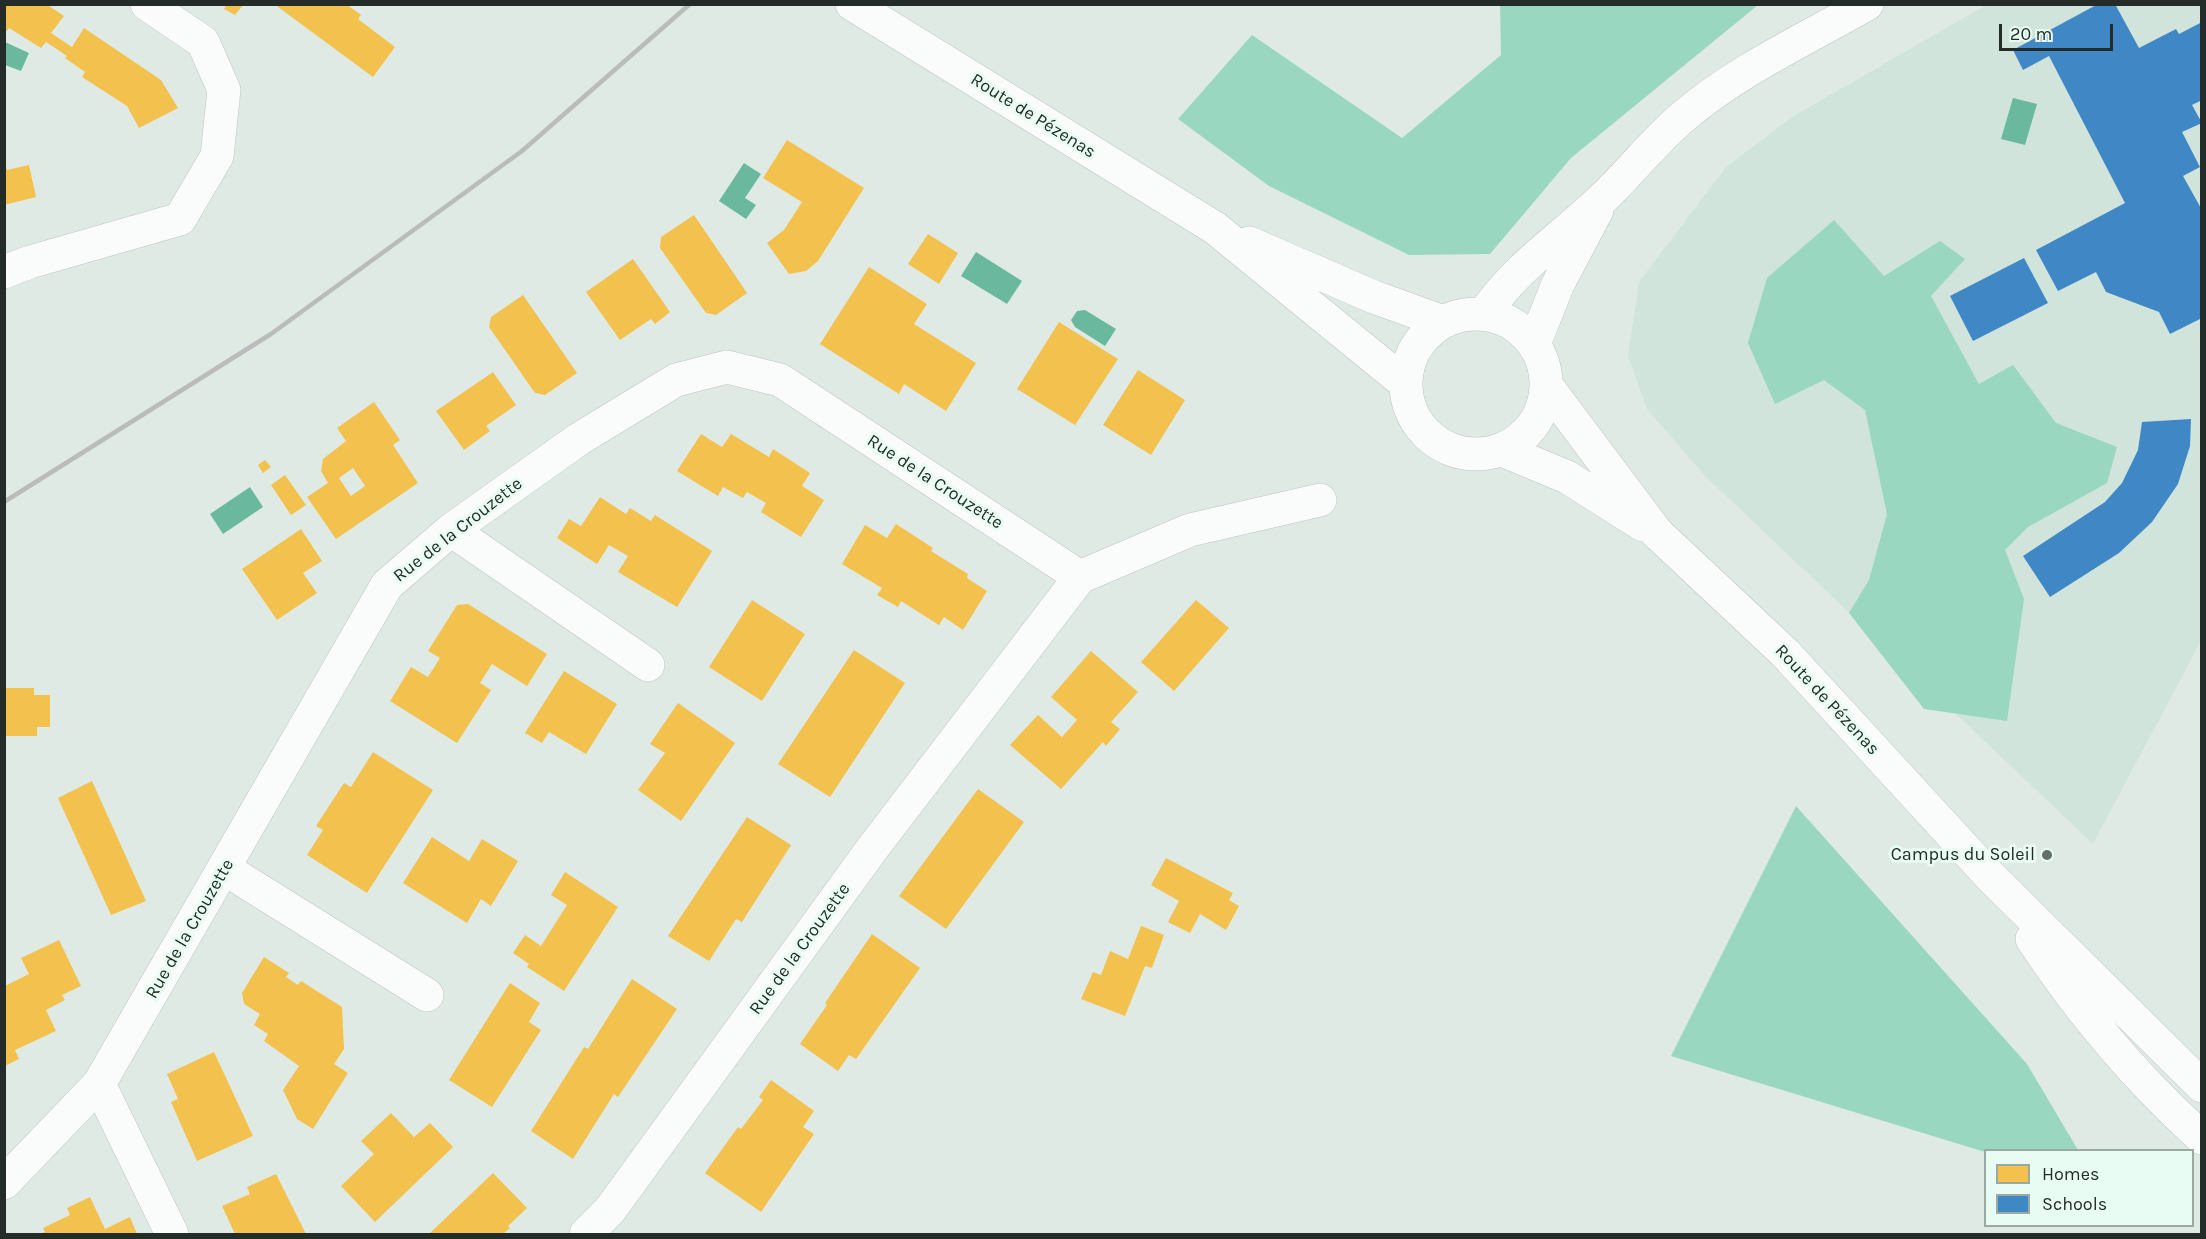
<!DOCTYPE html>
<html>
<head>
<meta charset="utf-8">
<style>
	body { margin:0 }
	#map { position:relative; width:2206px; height:1239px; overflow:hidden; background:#e0eae5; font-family:Karla,sans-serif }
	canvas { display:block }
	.frame { position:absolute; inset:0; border:6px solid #242c29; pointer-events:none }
	.legend { position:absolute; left:1984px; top:1149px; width:210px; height:78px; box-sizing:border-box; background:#e8fcf3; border:2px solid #9aa9a2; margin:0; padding:8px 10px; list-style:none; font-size:18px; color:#242c29 }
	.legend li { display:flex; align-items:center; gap:12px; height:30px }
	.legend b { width:30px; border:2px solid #9aa9a2 }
	.scale { position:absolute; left:1999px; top:24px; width:114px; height:27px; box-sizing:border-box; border:3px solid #242c29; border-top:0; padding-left:8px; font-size:18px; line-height:21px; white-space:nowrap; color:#242c29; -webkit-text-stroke:4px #e8fcf3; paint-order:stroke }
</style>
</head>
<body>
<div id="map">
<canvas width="2206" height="1239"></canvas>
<div class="frame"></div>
<ul class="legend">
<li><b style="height:16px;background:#f2c14e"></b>Homes</li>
<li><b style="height:16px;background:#3f88c5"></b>Schools</li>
</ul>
<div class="scale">20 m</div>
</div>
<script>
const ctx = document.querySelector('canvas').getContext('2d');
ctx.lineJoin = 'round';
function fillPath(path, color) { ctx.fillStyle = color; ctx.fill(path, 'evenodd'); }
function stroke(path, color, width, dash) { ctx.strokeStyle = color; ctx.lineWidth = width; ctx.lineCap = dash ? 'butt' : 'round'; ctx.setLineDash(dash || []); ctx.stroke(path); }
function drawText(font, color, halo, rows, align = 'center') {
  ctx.font = font + ' Karla,sans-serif'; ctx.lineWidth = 6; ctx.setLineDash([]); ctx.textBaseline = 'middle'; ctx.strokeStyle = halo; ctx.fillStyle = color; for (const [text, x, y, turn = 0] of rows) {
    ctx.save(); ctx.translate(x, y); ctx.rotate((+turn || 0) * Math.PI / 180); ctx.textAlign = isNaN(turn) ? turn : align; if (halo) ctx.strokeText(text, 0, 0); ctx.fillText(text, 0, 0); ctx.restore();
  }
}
const built = new Path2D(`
	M1986 5H2201V641L2093 844 1705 476 1647 409 1628 356 1639 282 1726 167 1792 117Z`);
const forest = new Path2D(`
	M1500 5H1758L1571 158 1490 254 1409 255 1269 186 1178 119 1252 35 1402 138 1501 55Z
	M1834 220 1884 276 1940 241 1965 259 1931 296 1979 384 2013 365 2056 423 2117 447 2107 483 2028 527 2005 550 2024 599 2007 721 1924 709 1849 613 1869 580 1887 514 1865 410 1824 380 1775 404 1748 343 1767 278Z
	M1796 806 2027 1064 2078 1150 1985 1152 1671 1056Z`);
const water = new Path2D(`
	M5 42 29 53 21 71 5 65Z
	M2013 98 2037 104 2025 145 2001 139Z
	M744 163 761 174 745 198 756 205 746 219 719 201Z
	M976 252 1022 281 1007 304 961 276Z
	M1085 310 1116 329 1105 346 1075 327 1071 320 1077 311Z
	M250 487 263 507 223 534 210 514Z`);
const homes = new Path2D(`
	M4 4H46L64 16 51 33 72 47 84 28 161 80 178 108 139 128 127 106 82 77 85 72 65 58 67 56 46 42 41 48 9 28 7 31 4 30Z
	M227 4H244L235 15 224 9Z
	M274 4H346L361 15 358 19 395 47 373 77Z
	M787 140 864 188 818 261 806 271 789 274 767 243 784 230 802 202 763 178Z
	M4 160 7 170 29 165 36 197 4 205Z
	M694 215 747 293 716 315 706 313 660 248 661 237Z
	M928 234 958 253 939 284 908 264Z
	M633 259 670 312 655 324 651 319 620 340 586 292Z
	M869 267 927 304 914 324 976 363 946 411 904 384 899 394 820 344Z
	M523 295 577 373 545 395 535 393 489 327 491 317Z
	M1059 322 1118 359 1075 425 1017 389Z
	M1138 370 1185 400 1151 455 1103 425Z
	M493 372 516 405 486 426 490 431 464 450 436 411Z
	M374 402 400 440 393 445 418 483 336 539 307 497 328 483 321 471 323 459 346 441 337 428ZM353 468 365 486 351 496 339 478Z
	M701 434 722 447 731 434 769 457 773 449 810 473 802 486 824 500 801 537 761 512 766 503 747 492 743 498 723 487 718 496 677 471Z
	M265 460 271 467 263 473 258 465Z
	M285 475 306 505 291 515 271 485Z
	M600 497 626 514 630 508 651 521 655 515 712 551 677 607 618 572 628 556 609 545 597 564 557 538 569 519 581 526Z
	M896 524 933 548 931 551 968 574 967 578 987 591 963 630 944 617 939 625 901 601 898 607 877 595 882 588 842 564 865 525 887 538Z
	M301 529 322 561 303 573 317 593 277 620 242 569Z
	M752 600 805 634 762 701 709 667Z
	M1196 600 1229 628 1174 691 1141 662Z
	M468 604 547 654 527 686 492 664 480 683 491 690 457 743 390 701 411 667 428 677 440 658 428 651 457 605Z
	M854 650 905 683 830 797 778 764Z
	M1091 651 1138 692 1111 722 1120 729 1106 746 1103 742 1061 789 1010 745 1038 715 1062 737 1077 720 1051 697Z
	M564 671 617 704 586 754 549 732 542 743 525 733Z
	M4 688H34V695H50V727H37V736H4Z
	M678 703 735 743 681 821 638 790 665 753 650 744Z
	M373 752 433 790 367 893 307 855 323 830 316 826 344 783 351 787Z
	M92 781 146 901 111 915 58 798Z
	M978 789 1024 822 946 929 899 896Z
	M747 817 791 845 742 922 736 919 709 961 668 936Z
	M432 837 469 861 482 839 518 861 491 906 481 899 467 923 403 883Z
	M1166 858 1233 893 1229 900 1239 906 1226 930 1200 914 1190 933 1168 922 1179 901 1151 885Z
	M565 872 618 907 564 991 527 967 529 964 513 953 525 935 541 946 567 905 551 895Z
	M1141 926 1164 935 1152 968 1145 966 1125 1016 1081 999 1093 972 1101 975 1110 951 1128 959Z
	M872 934 920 968 856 1059 849 1055 838 1071 800 1044 827 1005 825 1003Z
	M59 940 81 986 62 995 65 1000 46 1010 56 1031 15 1050 19 1059 5 1066V986L29 974 21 958Z
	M264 957 289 973 286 977 298 985 301 981 342 1007 344 1049 334 1064 348 1073 313 1129 297 1119 283 1090 299 1066 264 1041 268 1034 254 1025 260 1014 244 1004 242 993Z
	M632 979 677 1009 618 1097 614 1094 573 1159 531 1131 584 1047 588 1049Z
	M510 983 540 1003 529 1022 541 1030 492 1107 449 1080Z
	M214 1052 253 1136 197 1161 171 1102 178 1099 167 1074Z
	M771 1080 814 1111 803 1127 814 1134 761 1212 705 1173 738 1127 741 1129 763 1100 759 1097Z
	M391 1113 414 1137 430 1123 453 1147 375 1222 341 1186 374 1154 361 1141Z
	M493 1173 527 1208 508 1226 510 1228 503 1234H429Z
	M276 1174 306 1234H235L222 1206 250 1194 247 1187Z
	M90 1197 105 1229 130 1217 137 1234H39L45 1232 43 1228 70 1215 67 1208Z`);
const schools = new Path2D(`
	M2098 4H2115L2139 48 2176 29 2179 34 2202 22V100L2192 105 2202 123 2182 132 2200 167 2183 176 2202 210V318L2170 334 2159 312 2106 292 2096 272 2058 291 2036 250 2125 203 2049 56 2023 70 2013 50Z
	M2024 258 2048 303 1973 341 1950 296Z
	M2191 419 2190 446 2178 484 2152 522 2119 553 2050 597 2023 556 2105 502 2113 493 2122 483 2138 450 2142 422Z`);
const minor = new Path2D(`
	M4 272 30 262 180 219 217 156 224 90 203 42 147 4
	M451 530 648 665
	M225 869 427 995
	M99 1084 172 1234
	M4 1183 99 1084 387 585 451 530 579 439 676 380 727 367 780 380 1080 577
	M586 1234 610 1210 872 849 1080 577 1190 530 1320 500`);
const tertiary = new Path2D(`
	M1484 314C1517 266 1560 239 1601 200 1630 173 1654 141 1684 116 1738 70 1806 39 1867 4
	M1534 344 1558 284 1597 210`);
const primary = new Path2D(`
	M852 4 1215 228 1405 383
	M1249 243 1374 297 1443 322
	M1406 384a70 70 0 1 1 140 0a70 70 0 1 1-140 0Z
	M1546 385 1657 533 1785 653 1989 875 2202 1086
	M1502 450 1567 477 1643 525
	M2032 939C2080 1012 2137 1079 2202 1138`);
const rail = new Path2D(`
	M4 502 271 334 522 151 690 4`);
const markers = [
	[2047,855,6,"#666e6b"]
];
const streetNames = [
	["Route de Pézenas",1033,116,32],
	["Rue de la Crouzette",935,482,33],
	["Rue de la Crouzette",458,530,-38],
	["Route de Pézenas",1827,700,47],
	["Rue de la Crouzette",190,929,-60],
	["Rue de la Crouzette",800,949,-54]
];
const poiNames = [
	["Campus du Soleil",2035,855]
];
fillPath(built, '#d0e4db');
fillPath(forest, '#9ad7c1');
fillPath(water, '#6ab89e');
fillPath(homes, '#f2c14e');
fillPath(schools, '#3f88c5');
stroke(minor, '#bcc4c1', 34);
stroke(tertiary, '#bcc4c1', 34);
stroke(primary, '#bcc4c1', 34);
stroke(minor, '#fafcfb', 33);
stroke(tertiary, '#fafcfb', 33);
stroke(primary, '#fafcfb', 33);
stroke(rail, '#b9bcba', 4.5);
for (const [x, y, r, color] of markers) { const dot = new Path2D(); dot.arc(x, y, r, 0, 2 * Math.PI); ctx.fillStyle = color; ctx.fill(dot); stroke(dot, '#e8fcf3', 2); }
drawText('18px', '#242c29', '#e8fcf3', streetNames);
drawText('18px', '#242c29', '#e8fcf3', poiNames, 'right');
</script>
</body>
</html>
